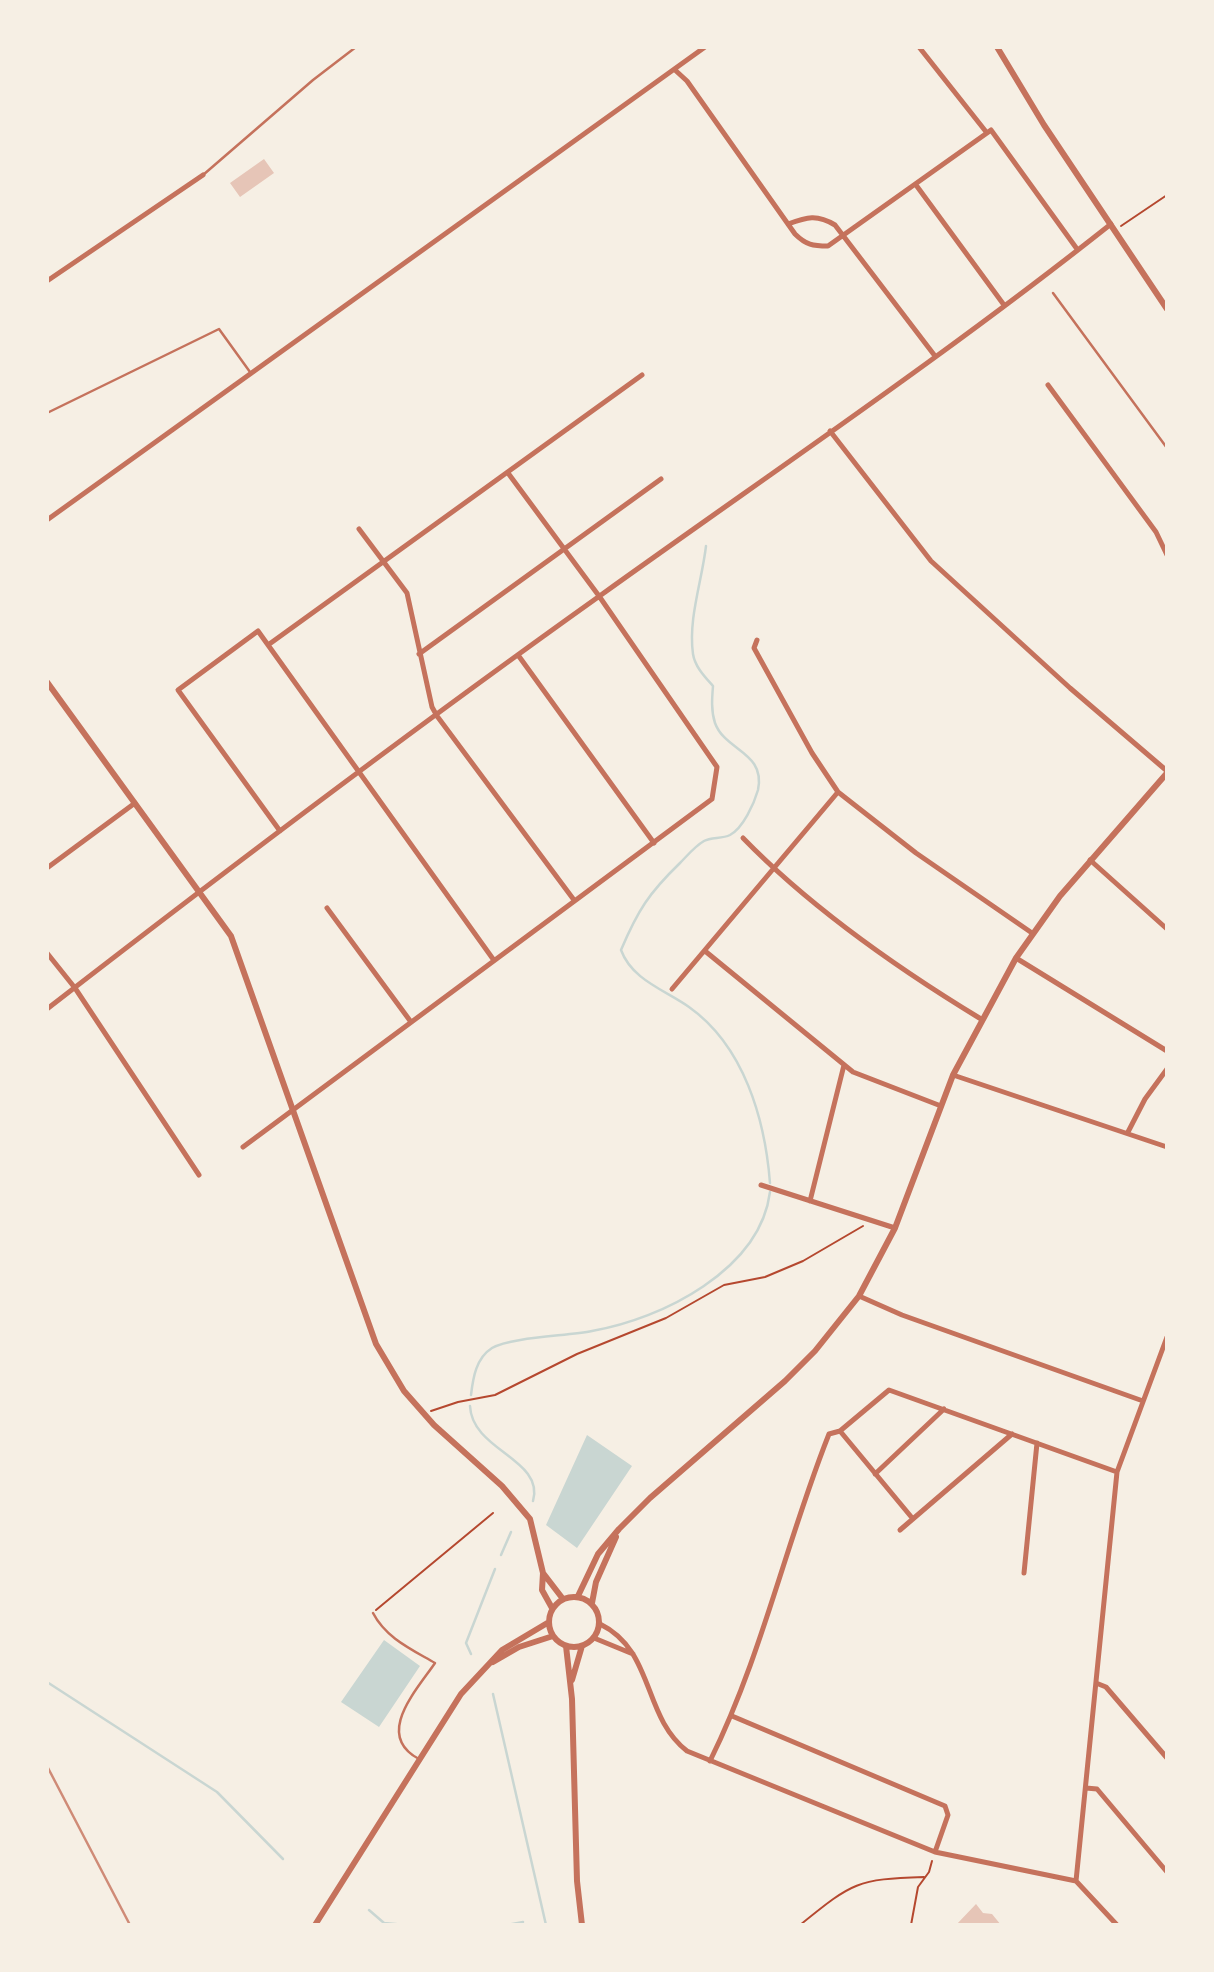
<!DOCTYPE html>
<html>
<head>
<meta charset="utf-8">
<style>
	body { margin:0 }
	#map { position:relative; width:1214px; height:1972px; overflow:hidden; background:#f6efe4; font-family:Spectral,serif }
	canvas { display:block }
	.frame { position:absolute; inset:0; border:49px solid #f6efe4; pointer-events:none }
</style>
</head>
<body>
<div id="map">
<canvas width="1214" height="1972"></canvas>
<div class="frame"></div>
</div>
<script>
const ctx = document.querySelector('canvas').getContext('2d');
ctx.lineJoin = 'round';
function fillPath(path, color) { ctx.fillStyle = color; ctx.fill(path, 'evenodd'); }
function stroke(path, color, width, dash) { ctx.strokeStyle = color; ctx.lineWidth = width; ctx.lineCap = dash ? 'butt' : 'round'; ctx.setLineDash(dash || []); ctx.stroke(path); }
const water = new Path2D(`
	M587 1435 632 1466 577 1548 546 1525Z
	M384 1640 420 1666 379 1727 341 1702Z`);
const stream = new Path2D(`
	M706 546C702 581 688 619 693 654 695 667 705 677 713 686 712 698 711 711 715 723 725 751 766 752 758 790 754 804 743 828 730 835 722 839 711 837 704 841 695 846 687 856 680 863 649 893 638 910 621 950 632 980 665 990 689 1007 744 1046 765 1119 770 1183
	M471 1395C473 1378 476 1358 492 1348 511 1337 568 1336 592 1331 662 1319 760 1270 770 1192
	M470 1406C472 1451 545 1459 533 1501
	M501 1555 511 1532
	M471 1654 466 1643 495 1569
	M47 1682 217 1792 283 1859
	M493 1694 546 1925
	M369 1910 384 1923 406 1925
	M507 1925 523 1922`);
const building = new Path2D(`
	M264 159 274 173 240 197 230 183Z
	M976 1904 983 1913 992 1914 1001 1925H956Z`);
const path = new Path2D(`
	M1121 226 1167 195
	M431 1411 458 1402 495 1395 577 1354 666 1318 724 1285 765 1277 803 1261 863 1226
	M376 1610 493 1513
	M800 1925C852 1883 856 1879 924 1877
	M911 1925 918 1887 929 1872 932 1861`);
const service = new Path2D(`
	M203 175 313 80 356 47
	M1053 293 1167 448
	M47 413 219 329 250 372
	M373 1613C386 1638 411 1649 435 1663 416 1691 374 1735 419 1759`);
const minor = new Path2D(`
	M919 47 987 133 991 130 1077 249
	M675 70 687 81 795 234C806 245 813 246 828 246L987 133
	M916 185 1004 305
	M788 224C807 217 817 214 835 225L935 356
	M47 281 203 175
	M1048 385 1156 532 1167 555
	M830 431 931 561 1070 688 1167 771
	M47 520 705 47
	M359 529 407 593 432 707 437 716 574 900
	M757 640 754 648 812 753 838 792 916 853 1032 933
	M268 645 642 375
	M419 654 661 479
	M518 655 654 843
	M280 831 178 690 258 631 493 959
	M743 838C812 909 897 968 981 1019
	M1090 860 1167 929
	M47 868 135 803
	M327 908 411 1022
	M705 951 853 1072 941 1106
	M47 953 75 988 199 1175
	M1016 958 1167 1051
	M672 989 838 792
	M47 1009C229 868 413 729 601 595 771 473 946 355 1111 224
	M953 1075 1167 1147
	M1128 1132 1145 1099 1167 1069
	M243 1147 712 799 717 767 599 596 508 473
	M761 1185 895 1228
	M810 1201 844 1065
	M859 1296 902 1315 1143 1401
	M840 1431 913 1519
	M875 1474 944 1409
	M900 1530 1012 1434
	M1024 1573 1037 1443
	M600 1624C655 1651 642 1716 687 1751L935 1852 1076 1881 1117 1925
	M594 1638 633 1654
	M1096 1683 1106 1687 1167 1758
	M732 1716 945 1806 948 1815 935 1852
	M710 1761C762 1656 786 1542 829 1434L840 1431 889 1390 1117 1472
	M1086 1788 1097 1789 1167 1872
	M1076 1881 1117 1472 1167 1337`);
const tertiary = new Path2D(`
	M997 47 1044 125 1167 309
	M47 682 231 936 376 1344 404 1391 434 1425 502 1486 530 1519 543 1573 542 1590 552 1608
	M543 1573 563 1599
	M578 1596 598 1554 619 1529 650 1498 785 1381 815 1351 859 1296 895 1228 953 1075 1016 958 1060 896 1167 773
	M549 1622a25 25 0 1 1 50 0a25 25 0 1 1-50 0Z
	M592 1603 596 1582 616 1537
	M566 1646 572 1699 577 1881 582 1925
	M493 1662 519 1647 553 1636
	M572 1680 582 1646
	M315 1925 461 1694 502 1650 549 1622`);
const rail = new Path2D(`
	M47 1766 130 1925`);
fillPath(water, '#c9d6d2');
stroke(stream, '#c9d6d2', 2.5);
fillPath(building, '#e6c5b7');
stroke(path, '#b5482f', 2);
stroke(service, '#c5725c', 2.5);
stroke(minor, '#c5725c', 5);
stroke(tertiary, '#c5725c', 6);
stroke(rail, '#cf8b77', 2.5);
</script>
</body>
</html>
